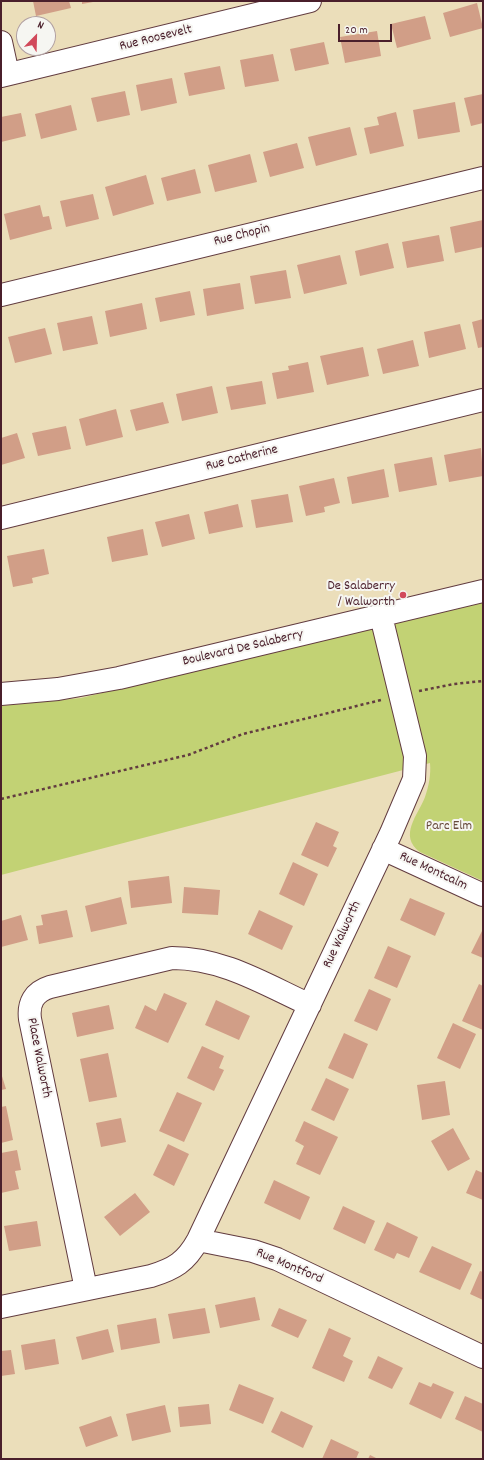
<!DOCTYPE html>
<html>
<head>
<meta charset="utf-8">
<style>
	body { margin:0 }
	#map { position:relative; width:484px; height:1460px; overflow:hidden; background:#ebdeba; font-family:Dekko,sans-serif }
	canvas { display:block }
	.frame { position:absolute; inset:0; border:2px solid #4a1f2b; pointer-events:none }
	.north { position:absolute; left:16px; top:16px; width:40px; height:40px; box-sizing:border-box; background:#f6f6f2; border:1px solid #b1a0a2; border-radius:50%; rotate:23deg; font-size:11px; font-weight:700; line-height:16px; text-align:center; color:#4a1f2b }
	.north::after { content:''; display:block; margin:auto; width:14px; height:18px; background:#d1495b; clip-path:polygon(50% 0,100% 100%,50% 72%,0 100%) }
	.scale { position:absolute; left:338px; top:24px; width:54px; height:18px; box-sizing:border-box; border:2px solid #4a1f2b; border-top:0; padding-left:5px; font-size:12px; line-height:14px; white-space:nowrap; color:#4a1f2b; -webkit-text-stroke:3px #f6f6f2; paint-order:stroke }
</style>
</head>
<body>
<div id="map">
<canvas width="484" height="1460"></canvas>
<div class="frame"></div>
<div class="north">N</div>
<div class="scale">20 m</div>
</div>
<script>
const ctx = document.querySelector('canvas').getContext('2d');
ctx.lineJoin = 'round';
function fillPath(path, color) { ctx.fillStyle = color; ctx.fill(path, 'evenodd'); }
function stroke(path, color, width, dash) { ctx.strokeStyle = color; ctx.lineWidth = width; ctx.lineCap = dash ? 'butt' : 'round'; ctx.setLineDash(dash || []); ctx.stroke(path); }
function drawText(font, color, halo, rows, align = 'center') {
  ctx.font = font + ' Dekko,sans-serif'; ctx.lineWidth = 4; ctx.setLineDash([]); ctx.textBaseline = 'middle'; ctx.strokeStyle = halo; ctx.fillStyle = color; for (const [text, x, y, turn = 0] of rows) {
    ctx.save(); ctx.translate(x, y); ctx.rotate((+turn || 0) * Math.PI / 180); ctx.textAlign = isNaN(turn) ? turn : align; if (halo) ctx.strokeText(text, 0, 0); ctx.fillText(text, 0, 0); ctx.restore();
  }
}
const green = new Path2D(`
	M483 601V881L420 852C398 836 418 815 425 797 429 786 431 774 430 763L1 875V706L81 698Z`);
const building = new Path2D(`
	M33 1H69L71 8 36 16Z
	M82 1H92L93 2 82 4Z
	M477 3 483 28 450 37 443 13Z
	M425 16 431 39 397 48 391 24Z
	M377 31 381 56 345 63 340 37Z
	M324 42 329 64 295 71 290 49Z
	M273 54 279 81 245 87 240 60Z
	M220 66 225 89 189 96 184 73Z
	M172 78 177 103 141 111 136 85Z
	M125 91 130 115 97 122 91 98Z
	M483 94V123L471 126 464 98Z
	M455 102 460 132 418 139 413 110Z
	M71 105 77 130 41 139 35 114Z
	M396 112 404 146 370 154 364 128 379 125 377 117Z
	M21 113 26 136 1 142V117Z
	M350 127 357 155 316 166 308 137Z
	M297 143 304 168 270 177 263 152Z
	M250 154 257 182 215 192 208 165Z
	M195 169 201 193 167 201 161 178Z
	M146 175 154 204 113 216 105 187Z
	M93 194 99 219 66 227 60 201Z
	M40 205 43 217 49 216 52 229 10 240 4 214Z
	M483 220V247L455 253 450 227Z
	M439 235 444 261 407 268 402 242Z
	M388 243 394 268 360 276 355 251Z
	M340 255 347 284 304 294 297 265Z
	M286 270 291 298 255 304 250 276Z
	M240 283 244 309 207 316 203 289Z
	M190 291 195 315 160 322 155 298Z
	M142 303 147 329 110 337 105 311Z
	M92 316 98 344 63 351 57 323Z
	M483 319V347L478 348 472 322Z
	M460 324 466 349 429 358 424 332Z
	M45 328 52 354 15 363 8 337Z
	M413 340 419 366 383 374 377 349Z
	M363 347 369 376 327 385 320 356Z
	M308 362 314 392 277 399 272 373 289 370 288 366Z
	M262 381 266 404 231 410 226 387Z
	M212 386 218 413 182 421 176 394Z
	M163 402 169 423 136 431 130 410Z
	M116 409 123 437 86 446 79 419Z
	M66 426 71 449 38 456 32 433Z
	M17 433 25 458 1 465V438Z
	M481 448 483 476 449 482 444 455Z
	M432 457 437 485 399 492 394 464Z
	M384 469 389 497 352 504 347 477Z
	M334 478 340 503 324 507 325 512 306 516 299 486Z
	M288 494 293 522 256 528 251 500Z
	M238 504 243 527 209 534 204 512Z
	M189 514 195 539 162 547 155 522Z
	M143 529 148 555 112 562 107 537Z
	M44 549 49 574 32 578 33 583 13 587 7 556Z
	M316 822 339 832 333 846 337 848 328 867 301 855Z
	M293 862 318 874 304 906 279 894Z
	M169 876 172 903 131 908 128 881Z
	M184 887 220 890 218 915 182 913Z
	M121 897 127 924 91 932 85 906Z
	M410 898 445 913 435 936 400 920Z
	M67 910 73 937 39 944 36 926 43 925 41 915Z
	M259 910 293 926 282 950 248 934Z
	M21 915 28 940 1 947V921Z
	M482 931H483V958L471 953Z
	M388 946 411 956 397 988 374 978Z
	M479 984 483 986V1030L462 1021Z
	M369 989 391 999 377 1031 354 1021Z
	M164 993 187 1003 168 1043 135 1028 145 1005 156 1011Z
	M216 1000 250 1016 239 1040 205 1025Z
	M109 1005 114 1029 77 1037 72 1013Z
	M453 1023 476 1034 460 1069 437 1058Z
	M344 1033 368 1044 353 1079 328 1068Z
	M202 1046 224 1056 219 1068 224 1070 214 1091 187 1078Z
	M108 1053 117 1097 89 1102 80 1059Z
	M1 1073 6 1089 1 1090Z
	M326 1078 349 1089 334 1121 311 1110Z
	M445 1081 450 1115 422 1120 417 1085Z
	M177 1092 202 1103 184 1142 159 1131Z
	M6 1106 13 1140 1 1143V1107Z
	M121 1118 126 1142 101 1147 96 1123Z
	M304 1121 338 1137 320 1175 296 1164 304 1146 295 1141Z
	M453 1128 470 1159 448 1171 431 1141Z
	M168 1144 189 1154 174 1186 153 1175Z
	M17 1150 21 1170 15 1171 19 1189 1 1193V1153Z
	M476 1170 483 1173V1200L466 1193Z
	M274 1180 310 1197 300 1220 264 1203Z
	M135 1193 150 1212 120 1236 104 1217Z
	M343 1206 375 1221 365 1244 333 1229Z
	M37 1221 41 1246 9 1251 4 1226Z
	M387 1222 418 1237 409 1258 397 1253 394 1259 374 1250Z
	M432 1246 472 1264 460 1290 419 1272Z
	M480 1271 483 1272V1300L470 1294Z
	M255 1297 260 1320 220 1328 215 1305Z
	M205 1308 210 1333 173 1339 168 1314Z
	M279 1308 307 1320 298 1338 271 1326Z
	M156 1318 160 1343 121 1350 117 1325Z
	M329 1328 351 1338 343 1356 353 1361 344 1382 312 1368Z
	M108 1329 114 1352 82 1360 76 1337Z
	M55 1339 59 1364 25 1370 21 1345Z
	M11 1350 15 1374 1 1376V1351Z
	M378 1356 403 1368 392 1389 368 1378Z
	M419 1382 431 1387 433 1383 454 1392 441 1419 409 1404Z
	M239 1384 274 1398 263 1424 229 1410Z
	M465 1396 483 1404V1432L455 1419Z
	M209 1404 211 1424 180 1427 178 1407Z
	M165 1405 171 1432 132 1441 126 1414Z
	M281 1411 313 1426 303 1448 271 1432Z
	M111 1416 118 1436 86 1447 79 1427Z
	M331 1439 359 1452 356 1459H322Z
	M370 1455 378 1459H368Z`);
const path = new Path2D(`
	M419 691 454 684 483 681
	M1 799 188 755 243 734 381 700`);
const minor = new Path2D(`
	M1 42 8 74
	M1 76 310 1
	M1 295 483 178
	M1 518 483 400
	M1 694 58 689 119 678 483 591
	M383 849 483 895
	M198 1240 253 1251 277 1259 483 1357
	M86 1289 30 1019C28 1003 34 992 50 987L172 958C223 958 264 984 310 1005
	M1 1307 151 1276C174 1269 186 1262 198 1240L391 833 414 779 415 756 381 616`);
const markers = [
	[403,595,4,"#d1495b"]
];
const streetNames = [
	["Rue Roosevelt",156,39,-14],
	["Rue Chopin",242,236,-14],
	["Rue Catherine",242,459,-14],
	["Boulevard De Salaberry",243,649,-13],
	["Rue Montcalm",433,872,25],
	["Rue Walworth",343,935,-65],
	["Place Walworth",38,1058,79],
	["Rue Montford",289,1267,23]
];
const poiNames = [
	["De Salaberry",395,587],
	["/ Walworth",395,603]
];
const parkNames = [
	["Parc Elm",449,827]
];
fillPath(green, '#c2d274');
fillPath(building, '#d19e87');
stroke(minor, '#623c40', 24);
stroke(path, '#623c40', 2.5, [3, 3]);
stroke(minor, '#fff', 22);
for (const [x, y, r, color] of markers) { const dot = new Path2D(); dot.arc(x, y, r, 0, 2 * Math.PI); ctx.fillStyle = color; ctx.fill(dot); stroke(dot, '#f6f6f2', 1.5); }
drawText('14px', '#4a1f2b', '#f6f6f2', streetNames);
drawText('14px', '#4a1f2b', '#f6f6f2', poiNames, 'right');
drawText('14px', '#684c3d', '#f6f6f2', parkNames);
</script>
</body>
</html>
